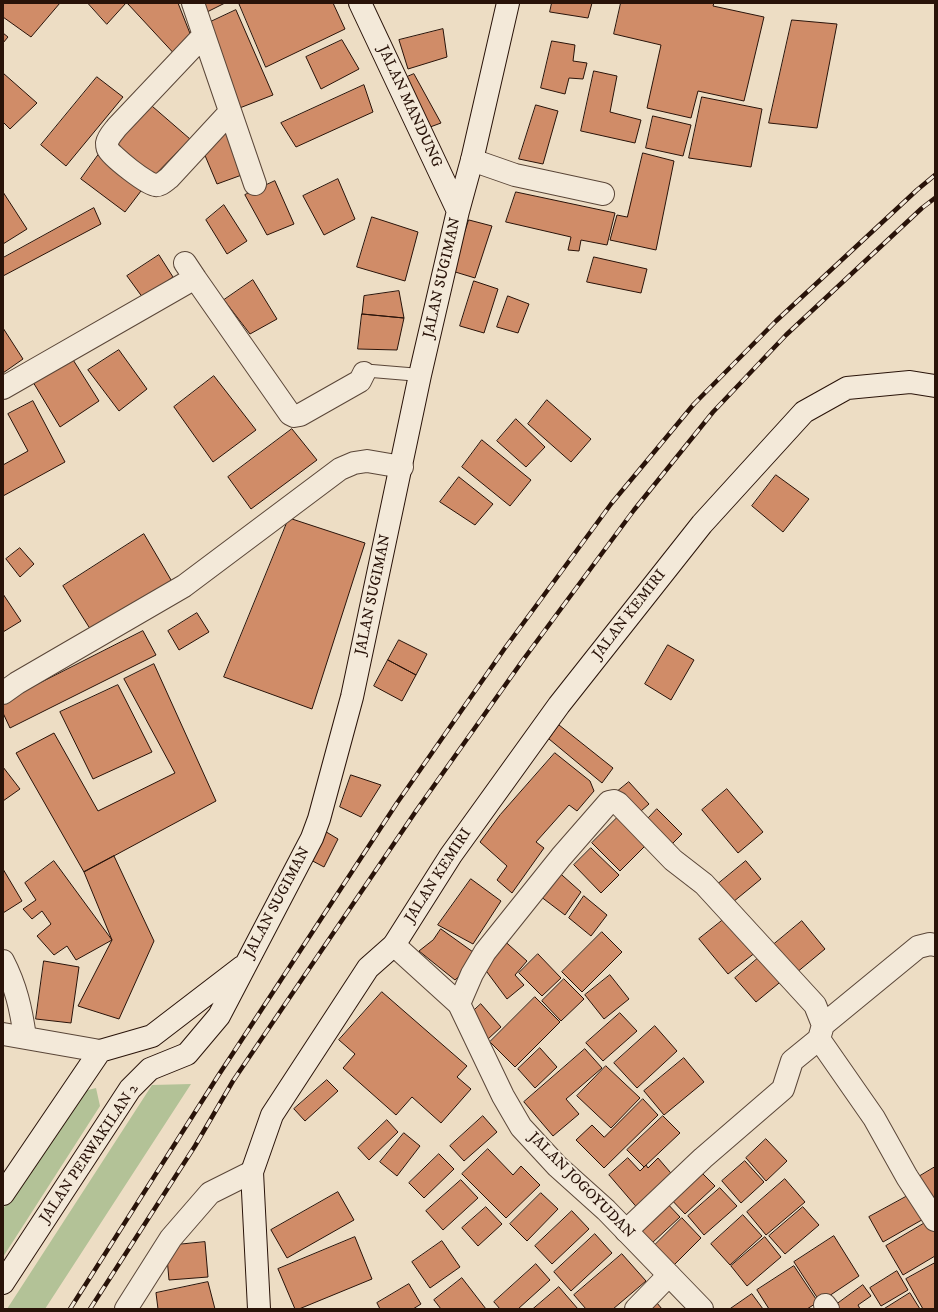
<!DOCTYPE html>
<html>
<head>
<meta charset="utf-8">
<style>
	body { margin:0 }
	#map { position:relative; width:938px; height:1312px; overflow:hidden; background:#edddc4; font-family:"IM FELL DW Pica",serif }
	canvas { display:block }
	.frame { position:absolute; inset:0; border:4px solid #291309; pointer-events:none }
</style>
</head>
<body>
<div id="map">
<canvas width="938" height="1312"></canvas>
<div class="frame"></div>
</div>
<script>
const ctx = document.querySelector('canvas').getContext('2d');
ctx.lineJoin = 'round';
function fillPath(path, color) { ctx.fillStyle = color; ctx.fill(path, 'evenodd'); }
function stroke(path, color, width, dash) { ctx.strokeStyle = color; ctx.lineWidth = width; ctx.lineCap = dash ? 'butt' : 'round'; ctx.setLineDash(dash || []); ctx.stroke(path); }
function drawText(font, color, halo, rows, align = 'center') {
  ctx.font = font + ' "IM FELL DW Pica",serif'; ctx.lineWidth = 4; ctx.setLineDash([]); ctx.textBaseline = 'middle'; ctx.strokeStyle = halo; ctx.fillStyle = color; for (const [text, x, y, turn = 0] of rows) {
    ctx.save(); ctx.translate(x, y); ctx.rotate((+turn || 0) * Math.PI / 180); ctx.textAlign = isNaN(turn) ? turn : align; if (halo) ctx.strokeText(text, 0, 0); ctx.fillText(text, 0, 0); ctx.restore();
  }
}
const green = new Path2D(`
	M191 1084 45 1309H7L152 1085Z
	M96 1088 100 1106 3 1257V1209L80 1092Z`);
const building = new Path2D(`
	M3 3H60L31 37 3 17Z
	M88 3H126L107 24Z
	M129 3H178L193 41 179 59 128 4Z
	M194 3H225L199 16Z
	M239 3H333L345 29 266 67Z
	M552 3H592L588 18 550 12Z
	M621 3H714L713 6 764 17 744 101 698 91 691 118 647 108 661 45 614 34Z
	M236 10 273 95 237 109 202 26Z
	M792 20 837 24 817 128 769 123Z
	M443 29 447 57 408 69 399 40Z
	M3 33 8 37 3 43Z
	M342 40 359 69 321 89 306 57Z
	M552 41 575 45 573 61 587 63 583 79 569 78 565 94 541 88Z
	M594 71 617 76 610 112 641 120 635 143 581 131Z
	M3 73 37 103 10 129 3 122Z
	M414 74 441 123 422 130 400 80Z
	M97 77 123 97 66 166 41 145Z
	M364 85 373 112 296 147 281 123Z
	M702 97 762 109 751 167 689 158Z
	M145 100 190 139 151 179 108 146Z
	M536 105 558 111 543 164 519 159Z
	M653 116 691 125 683 156 646 148Z
	M229 124 250 172 217 184 201 146Z
	M643 153 674 161 656 250 610 240 617 215 627 217Z
	M99 154 144 187 125 212 81 179Z
	M338 179 355 219 324 235 303 196Z
	M275 181 294 224 267 235 245 195Z
	M3 192 27 229 3 244Z
	M516 192 615 213 607 245 581 240 579 251 568 250 571 237 506 222Z
	M224 205 247 241 227 254 206 220Z
	M94 208 101 224 3 276V258Z
	M372 217 418 232 405 281 357 267Z
	M469 220 492 226 475 278 452 271Z
	M159 255 173 277 143 298 127 276Z
	M594 257 647 269 641 293 587 282Z
	M253 280 277 319 250 334 224 300Z
	M474 281 498 289 484 333 460 326Z
	M399 291 404 318 362 314 364 296Z
	M508 296 529 304 518 333 497 327Z
	M362 314 404 318 397 350 358 349Z
	M3 328 23 359 3 373Z
	M119 350 147 389 119 411 88 370Z
	M70 355 99 401 60 427 33 382Z
	M214 376 256 430 213 462 174 407Z
	M547 400 591 439 571 462 528 424Z
	M33 401 65 462 3 496V465L28 451 8 414Z
	M516 419 545 447 526 467 497 441Z
	M292 429 317 460 251 509 228 477Z
	M482 440 531 480 510 506 462 467Z
	M776 475 809 499 783 532 752 506Z
	M459 477 493 504 475 525 440 502Z
	M289 518 365 543 312 709 224 677Z
	M144 534 174 585 94 635 63 586Z
	M20 548 34 564 20 577 6 559Z
	M3 594 21 621 3 632Z
	M197 613 209 632 179 650 168 631Z
	M143 631 156 655 10 728 3 713V702Z
	M399 640 427 654 416 675 388 660Z
	M668 645 694 660 671 700 645 684Z
	M388 660 416 675 402 701 374 686Z
	M154 664 216 801 84 872 16 753 54 733 98 811 175 773 124 679Z
	M118 685 152 752 93 779 60 712Z
	M559 725 613 768 602 783 549 739Z
	M555 753 590 781 594 791 577 811 569 805 536 842 544 848 512 893 497 880 507 866 480 842 500 815Z
	M3 767 20 789 3 801Z
	M351 775 381 785 361 817 340 807Z
	M629 782 649 804 633 818 613 795Z
	M727 789 763 832 738 853 702 810Z
	M657 809 682 834 665 851 641 826Z
	M621 814 650 841 620 871 592 843Z
	M323 830 338 839 324 867 307 858Z
	M591 848 619 875 601 893 574 865Z
	M114 856 154 941 119 1019 78 1006 112 940 84 872Z
	M54 861 112 940 76 960 67 946 54 955 37 936 51 924 42 911 32 919 23 909 36 900 25 883Z
	M746 861 761 879 733 902 718 884Z
	M554 868 581 892 565 915 536 893Z
	M3 869 22 901 3 913Z
	M471 879 501 901 473 944 438 925Z
	M584 896 607 915 591 936 569 918Z
	M728 916 756 952 728 974 699 939Z
	M802 921 825 949 790 978 767 950Z
	M441 929 473 952 468 968 455 980 419 951 433 940Z
	M602 932 622 952 582 992 562 972Z
	M500 937 527 961 515 975 524 985 507 999 481 964Z
	M538 954 561 978 542 996 519 973Z
	M763 954 784 979 756 1002 735 978Z
	M44 961 79 967 71 1023 36 1019Z
	M610 975 629 999 604 1019 585 995Z
	M564 979 584 999 561 1021 542 1001Z
	M382 992 467 1066 457 1077 471 1089 441 1123 412 1097 396 1115 343 1068 355 1054 339 1040Z
	M535 997 560 1022 515 1067 490 1042Z
	M481 1004 501 1027 488 1039 468 1016Z
	M620 1013 637 1031 603 1061 586 1043Z
	M655 1026 677 1051 637 1088 614 1063Z
	M540 1048 557 1067 535 1088 518 1069Z
	M585 1049 602 1068 566 1099 579 1114 553 1136 524 1102Z
	M684 1058 704 1082 664 1115 644 1091Z
	M606 1066 640 1098 611 1128 577 1096Z
	M327 1080 338 1091 305 1121 294 1109Z
	M643 1099 658 1115 604 1168 576 1140 592 1125 604 1137Z
	M483 1116 497 1132 464 1161 450 1146Z
	M663 1116 680 1133 644 1167 627 1150Z
	M387 1120 398 1132 369 1160 358 1148Z
	M404 1133 420 1146 397 1176 380 1162Z
	M766 1139 787 1161 766 1181 746 1158Z
	M488 1149 513 1175 521 1166 540 1185 506 1218 462 1174Z
	M439 1154 454 1169 424 1198 409 1183Z
	M628 1158 640 1171 646 1165 648 1168 658 1158 676 1179 640 1211 609 1175Z
	M745 1161 764 1182 741 1203 722 1181Z
	M935 1167V1202L915 1179Z
	M697 1168 715 1186 685 1214 668 1196Z
	M785 1179 805 1202 766 1235 747 1212Z
	M461 1180 478 1198 443 1230 426 1211Z
	M720 1188 737 1206 704 1235 688 1216Z
	M338 1192 354 1220 287 1258 271 1230Z
	M541 1193 558 1209 527 1241 510 1224Z
	M913 1193 927 1217 883 1242 869 1217Z
	M663 1199 680 1217 652 1243 635 1226Z
	M486 1207 502 1224 478 1246 462 1228Z
	M803 1207 819 1225 785 1254 769 1236Z
	M572 1211 589 1229 552 1264 535 1246Z
	M743 1215 762 1236 730 1265 711 1244Z
	M682 1218 701 1238 674 1265 655 1245Z
	M930 1220 935 1228V1256L903 1275 886 1246Z
	M595 1234 612 1253 571 1291 554 1272Z
	M834 1236 859 1276 820 1302 794 1262Z
	M355 1237 372 1279 299 1309H295L278 1269Z
	M765 1237 781 1257 747 1286 731 1266Z
	M442 1241 460 1267 430 1288 412 1262Z
	M205 1242 208 1277 169 1280 166 1246Z
	M622 1254 646 1281 613 1309H586L574 1295Z
	M935 1263V1309H923L906 1279Z
	M536 1264 550 1280 518 1309H500L494 1302Z
	M794 1266 818 1302 807 1309H769L757 1290Z
	M897 1271 908 1290 881 1306 870 1288Z
	M462 1278 486 1309H441L434 1300Z
	M208 1282 215 1309H158L156 1293Z
	M409 1284 421 1304 413 1309H380L377 1303Z
	M863 1285 871 1296 858 1305 860 1309H830Z
	M559 1287 578 1309H533Z
	M910 1293 920 1309H884Z
	M752 1294 763 1309H730Z
	M657 1303 662 1309H650Z`);
const service = new Path2D(`
	M364 373 372 371 420 375`);
const minor = new Path2D(`
	M193 3 255 184
	M204 35 117 127C114 131 108 137 107 143 107 144 107 148 108 149 111 156 148 185 155 185 160 186 165 181 169 178L230 112
	M472 160 515 175 603 194
	M195 278 290 414 294 416 300 415 360 381 364 373
	M3 388 195 278 185 263
	M3 693 17 683 184 586 340 469 354 463 367 461 402 467
	M3 961C16 986 21 1009 25 1037
	M459 1004 472 974 485 952 561 857 609 802 614 801 618 803 673 860 704 884 815 1005 823 1025 819 1039 792 1061 783 1089 703 1158 626 1231
	M823 1025 918 947 930 944 935 945
	M819 1039 874 1118 907 1177 935 1220
	M825 1305 828 1309
	M126 1309 171 1238 210 1193 252 1172
	M636 1309 669 1275`);
const tertiary = new Path2D(`
	M394 945 459 1004 503 1096 521 1127 557 1166 606 1210 702 1309
	M3 1034 100 1051`);
const secondary = new Path2D(`
	M360 3 458 211
	M3 1194 100 1051 152 1036 242 967
	M3 1283 130 1089 150 1069 187 1054 219 1016 312 838 319 819 352 697 420 375 458 211 472 160 508 3
	M259 1309 252 1172 272 1115 368 968 394 945 451 855 559 705 702 524 804 412 847 388 910 382 935 386`);
const rail = new Path2D(`
	M70 1309 218 1076 397 803 505 648 611 504 694 404 776 321 917 190 935 175
	M90 1309 195 1146 233 1081 416 811 523 660 634 510 713 412 786 335 922 208 935 198`);
const streetNames = [
	["JALAN MANDUNG",409,107,65],
	["JALAN SUGIMAN",443,278,-77],
	["JALAN SUGIMAN",374,595,-78],
	["JALAN KEMIRI",630,615,-52],
	["JALAN KEMIRI",439,876,-57],
	["JALAN SUGIMAN",278,903,-62],
	["JALAN PERWAKILAN 2",90,1154,-56],
	["JALAN JOGOYUDAN",581,1186,45]
];
fillPath(green, '#b3c297');
fillPath(building, '#d08c68');
stroke(building, '#291309', 1);
stroke(service, '#5a4638', 14);
stroke(minor, '#5a4638', 24);
stroke(tertiary, '#5a4638', 24);
stroke(secondary, '#291309', 24);
stroke(service, '#f3e9d9', 12);
stroke(minor, '#f3e9d9', 22);
stroke(tertiary, '#f3e9d9', 22);
stroke(secondary, '#f3e9d9', 22);
stroke(rail, '#291309', 4.5);
stroke(rail, '#f3e9d9', 3, [9]);
drawText('15px', '#291309', '#f3e9d9', streetNames);
</script>
</body>
</html>
